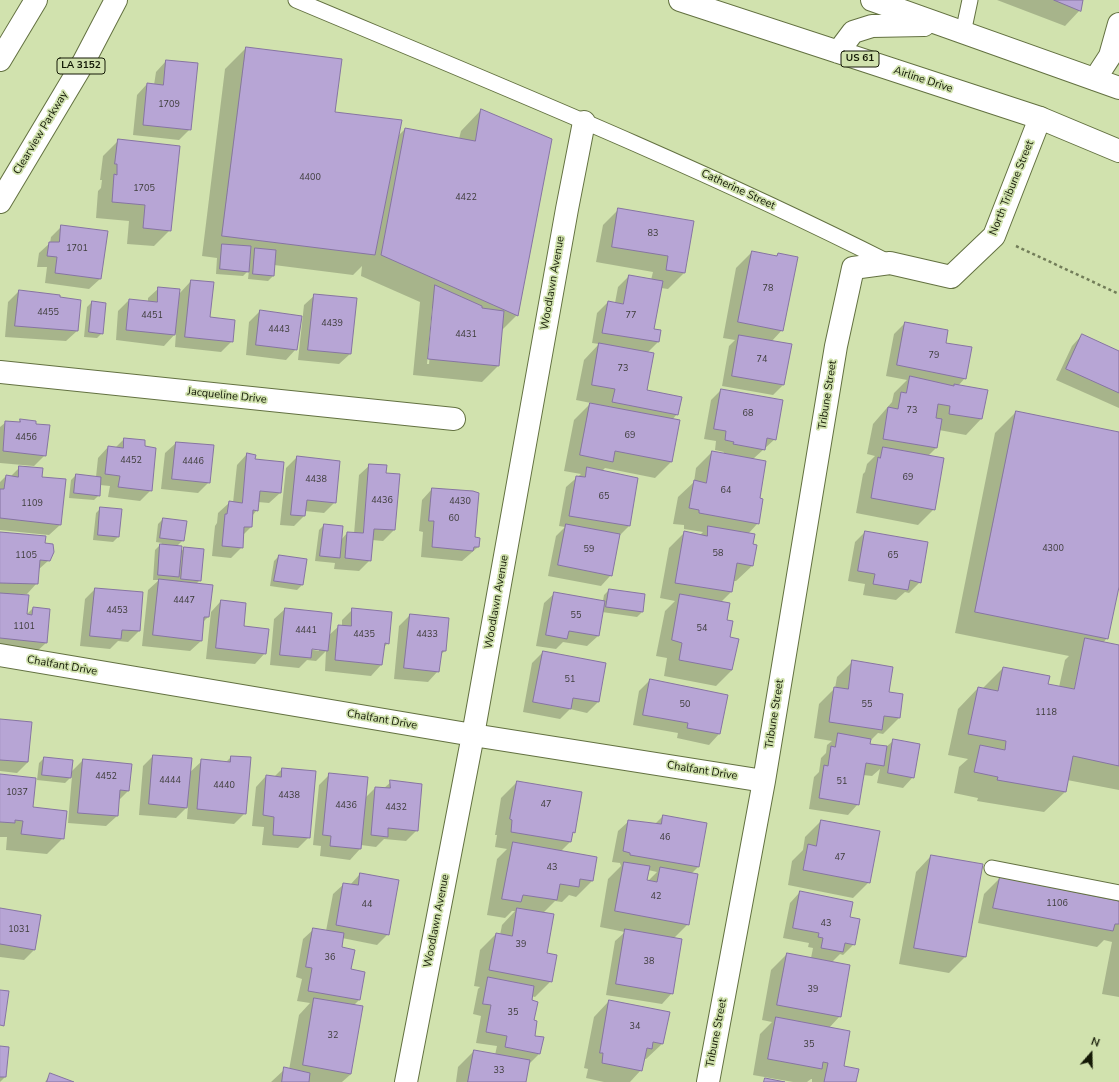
<!DOCTYPE html>
<html>
<head>
<meta charset="utf-8">
<style>
	body { margin:0 }
	#map { position:relative; width:1119px; height:1082px; overflow:hidden; background:#d1e2ae; font-family:"Nunito Sans",sans-serif }
	canvas { display:block }
	.north { position:absolute; left:1071px; top:1034px; width:40px; height:40px; -webkit-text-stroke:3px #d1e2ae; paint-order:stroke; rotate:20deg; font-size:11px; font-weight:700; line-height:16px; text-align:center; color:#141906 }
	.north::after { content:''; display:block; margin:auto; width:14px; height:18px; background:#141906; clip-path:polygon(50% 0,100% 100%,50% 72%,0 100%) }
</style>
</head>
<body>
<div id="map">
<canvas width="1119" height="1082"></canvas>
<div class="north">N</div>
</div>
<script>
const ctx = document.querySelector('canvas').getContext('2d');
ctx.lineJoin = 'round';
function fillPath(path, color) { ctx.fillStyle = color; ctx.fill(path, 'evenodd'); }
function stroke(path, color, width, dash) { ctx.strokeStyle = color; ctx.lineWidth = width; ctx.lineCap = dash ? 'butt' : 'round'; ctx.setLineDash(dash || []); ctx.stroke(path); }
function drawText(font, color, halo, rows, align = 'center') {
  ctx.font = font + ' "Nunito Sans",sans-serif'; ctx.lineWidth = 3.5; ctx.setLineDash([]); ctx.textBaseline = 'middle'; ctx.strokeStyle = halo; ctx.fillStyle = color; for (const [text, x, y, turn = 0] of rows) {
    ctx.save(); ctx.translate(x, y); ctx.rotate((+turn || 0) * Math.PI / 180); ctx.textAlign = isNaN(turn) ? turn : align; if (halo) ctx.strokeText(text, 0, 0); ctx.fillText(text, 0, 0); ctx.restore();
  }
}
const shadow = new Path2D(`
	M997 0H1082L1080 10 1065 26Z
	M246 48 334 112 397 137 405 129 459 139 461 131 481 110 517 315 501 331 498 366 482 382 413 375 420 302 361 276 362 266 353 275 274 265 273 276 268 281 248 279 249 270 243 276 216 274 217 258 202 256 225 69ZM432 308H434L429 364H427Z
	M166 61 190 129 179 140 133 135 137 95 147 84 154 85 156 72Z
	M119 140 170 230 154 246 127 244 129 221 96 218 98 191 101 188 102 180H100L103 156Z
	M619 209 693 222 684 273 668 289 661 288 653 330 660 331 658 342 647 353 646 390 677 414 672 420 671 462 655 478 605 468 602 471 637 479 629 526 619 536 611 575 601 586 548 576 556 536 565 527 559 526 566 487 581 474 564 471 574 420 591 403 576 400 584 360 599 344 592 343 597 313 608 302 615 303 618 287 629 276 651 280 653 272 596 262 603 225Z
	M62 226 100 279 89 289 45 283 47 267H37L39 253 50 243 51 237Z
	M752 252 775 257 778 254 782 330 771 342 784 384 773 395 722 386 729 346 735 340 723 338 736 268Z
	M191 281 209 318 232 341 221 352 175 347 176 333 164 346 116 340 118 311 129 300 148 302V298L159 288 179 294Z
	M19 291 77 331 66 341 5 337 8 302Z
	M315 295 350 354 339 364 298 360 304 305Z
	M92 302 102 333 97 338 84 337 87 307Z
	M260 311 296 349 286 360 246 355 249 322Z
	M905 323 945 343 965 378 958 386 987 391 981 419 966 435 939 430 936 448 928 456 934 509 918 525 856 513 863 474 865 472 867 464 875 456 867 454 873 424 892 402 894 393 907 380 886 376 894 334Z
	M1082 335 1119 352V408L1056 380 1072 346Z
	M721 390 775 439 753 459 758 499V523L748 534 752 545V566L736 581H733L731 592 721 602 726 621 732 670 716 686 664 676 667 658 656 656 665 611 675 601 660 598 669 548 684 533 700 535 703 532 684 529V525L673 524 678 497 694 482 696 468 712 452 723 454 724 452 715 450 716 441 704 439 711 400Z
	M1016 412 1119 433V582L1107 638 1103 643 1119 646V790L1067 780 1065 792 1044 812 977 801 978 798 954 793 959 767 968 759 948 755 958 709 978 688 982 689 1003 668 1047 685 1059 687 1065 660 1069 656 955 633 995 433Z
	M20 420 45 455 34 466 0 463V427L6 422 18 423Z
	M124 439 151 490 140 501 108 497 110 486 100 485 99 495 94 500 69 498 71 480 76 475 96 477 98 458 108 447 115 448Z
	M176 443 209 482 198 493 161 489 165 453Z
	M247 454 280 493 269 503 258 502 257 510 252 516 251 527 243 535 242 547 231 558 212 556 215 526 217 523 218 513 229 503H233L237 465Z
	M297 457 335 502 324 513 305 511 304 516 294 526 280 525 286 468Z
	M370 465 385 474 394 530 383 541 372 540 370 560 359 571 334 569 335 563 315 561 319 530 324 525 341 540 347 533 354 534 359 475Z
	M20 467 41 477 60 525 49 535 0 530V482L6 476 10 477Z
	M432 489 474 538 478 547 462 561 421 557 423 532 419 531 422 500Z
	M101 508 118 537 113 542 93 540 96 513Z
	M163 519 183 540 177 546 180 552 185 548 200 580 196 584 208 617 203 622 201 641 190 651 142 646 148 590 159 580H153L155 550 162 543 156 542 158 524Z
	M865 532 920 582 909 593 905 592 896 600 863 595 865 584 848 581 855 542Z
	M0 533 44 544 49 560 38 570 37 583 27 594H18L26 615 33 608 46 643 35 653 0 650Z
	M279 556 302 585 297 590 270 586 274 561Z
	M95 589 142 593 139 631 128 642 118 641 110 649 80 646 85 599Z
	M609 590 642 612 637 617 602 612 598 636 587 646 563 642 556 649 536 646 544 603 555 593 603 601 604 595Z
	M221 601 265 653 255 664 206 659 211 612Z
	M285 609 328 636 339 626H342V620L353 609 388 643 383 648 381 665 371 676 325 671 326 651 316 661 307 660 299 668 270 665 274 619ZM307 647 319 649V651L307 649Z
	M410 615 445 651 440 655 438 671 428 682 394 679 399 626Z
	M543 652 605 663 598 702 587 713 570 709 560 719 523 712 532 663Z
	M853 661 888 693 899 718 883 734 878 733 870 741 869 744 886 747 893 741 913 777 903 788 877 783 880 769 872 776 863 775 858 804 848 815 809 809 814 777 819 772 821 758 826 753 827 745 832 741 814 738 819 704 835 688 837 677Z
	M650 680 727 695 719 734 709 745 677 738 678 733 633 725 639 691Z
	M0 720 28 762 17 773 0 771Z
	M153 756 189 773 202 761 225 763 231 757 245 813 234 824 187 819 188 806 176 818 139 815 143 766Z
	M44 758 70 773 83 760 129 790 118 801 117 816 106 826 68 823 72 776 65 783 37 780 39 763Z
	M282 769 309 837 298 848 262 845 264 827 252 826 256 787 266 776 274 777Z
	M330 774 365 798 375 788 383 789 391 782 417 830 406 841 384 839 376 847 361 845 360 849 350 860 320 856 321 846 313 845 319 785Z
	M0 775 63 838 47 854 6 850 7 837H0Z
	M517 782 574 832 572 834 570 842 561 851 592 881 576 897 569 895 562 902 555 901 543 913 546 953 551 981 535 997 531 996 534 1036 539 1054 529 1064 525 1082H456L458 1067 474 1051 495 1055 497 1046 476 1043 481 1016 473 1014 478 989 480 987 474 986 480 950 496 934 500 935 502 925 515 911H512L505 918 487 915 497 859 507 849 495 847 497 835H495L501 798Z
	M663 816 698 867 691 874 688 924 673 939 672 993 662 1004 606 995 615 941 625 932 600 927 608 879 621 866 620 863 612 862 618 831 629 821 655 824ZM648 870 657 872 648 881H646Z
	M821 821 869 882 853 898 788 885 792 861 803 850 805 837Z
	M931 856 965 957 949 973 899 964 916 872Z
	M360 874 388 934 377 945 342 938 341 948 359 1000 353 1006 351 1074 342 1082H271L285 1069 289 1070 299 1015 310 1003 297 1001 302 979 296 977 303 939 314 929 326 931 333 894 344 884 350 885Z
	M1000 878 1119 902V997L1102 994 1112 942 1104 940 1097 947 978 923 984 894Z
	M800 892 849 918 854 944 843 955 840 954 832 962 840 1016 829 1028 843 1067 855 1082H812V1079H811L807 1082H793L753 1075 760 1034 772 1022 762 1020 771 970 787 954 811 958 813 948 808 947 809 943 783 938 790 903Z
	M0 909 34 950 24 960 0 957Z
	M609 1001 662 1044 646 1059H643L641 1070 630 1082H604L586 1078 588 1069 584 1068 594 1017Z
	M0 1047 8 1048 5 1077 0 1082Z
	M51 1074 71 1082H45Z`);
const building = new Path2D(`
	M1054 0H1083L1081 11Z
	M246 47 342 59 335 112 402 120 375 255 222 236Z
	M166 60 198 63 191 130 143 125 147 83 163 85Z
	M481 109 552 139 518 316 381 255 405 128 475 141Z
	M118 139 180 146 171 231 143 228 145 205 112 202 114 174 117 175V164H115Z
	M618 208 694 221 685 273 666 270 668 256 612 247Z
	M61 225 108 231 101 279 55 273 57 257 47 256 49 242H59Z
	M222 244 251 246 249 272 220 269Z
	M255 248 276 250 274 276 253 274Z
	M752 251 777 256 778 253 798 257 783 331 738 322Z
	M629 275 663 281 654 329 661 330 659 342 602 333 608 301 623 304Z
	M191 280 214 282 210 317 235 320 233 342 185 337Z
	M435 285 482 306V308L504 311 499 366 428 359Z
	M158 287 180 289 175 335 126 330 129 299 157 302Z
	M19 290 60 295V297L81 300 78 331 15 326Z
	M314 294 357 298 351 354 308 350Z
	M92 301 106 303 103 334 89 332Z
	M260 310 302 316 297 350 256 345Z
	M905 322 948 330 946 343 972 347 966 379 897 365Z
	M1082 334 1119 351V393L1066 369Z
	M739 335 792 344 784 385 732 376Z
	M599 343 654 353 647 390 682 397 678 415 612 402 615 389 592 385Z
	M910 376 954 386V384L988 390 982 419 949 414 950 406 938 404 936 418 942 419 937 448 883 439 888 407 898 409 901 392 906 393Z
	M721 389 783 400 776 440 767 438 765 450 733 444 734 442 725 440 726 431 714 429Z
	M590 403 680 420 672 462 615 451 613 462 580 455Z
	M1016 411 1119 432V587L1108 639 975 612Z
	M20 419 36 421V424L50 425 46 456 3 451 5 421 20 422Z
	M124 438 145 440V446L156 448 152 491 118 487 120 476 105 474 108 446 123 448Z
	M176 442 214 445 210 483 172 479Z
	M883 447 944 458 935 510 871 498 878 457 880 458Z
	M712 451 766 461 760 498 763 499 759 524 699 513V510L689 508 694 480 706 483Z
	M247 453 256 455 255 459 284 462 281 493 260 491 258 511 253 510 252 527H244L243 548 222 546 225 514H227L229 501 242 503Z
	M297 456 340 461 336 503 307 500 305 516 291 515Z
	M369 464 387 465 386 473 400 474 395 530 374 529 371 561 345 558 347 532 363 533Z
	M19 466 43 468 42 477 66 479 61 525 0 518V489H4L6 475 18 477Z
	M587 467 638 478 630 526 569 516 576 476 585 477Z
	M76 474 101 477 100 496 74 493Z
	M432 488 473 491 479 493 475 537 480 538 479 547H474L473 551 432 547 434 521H429Z
	M100 507 122 509 119 537 98 535Z
	M163 518 187 521 184 541 160 538Z
	M324 524 343 526 340 558 320 556Z
	M566 524 620 534 612 576 558 565Z
	M708 526 755 534 753 544 757 545 753 566 737 563 732 592 675 583 684 531 707 536Z
	M865 531 928 542 921 583 910 580 908 590 873 584 875 574 858 571Z
	M0 532 46 536 45 543 53 544 54 552 50 561 40 560 38 584 0 583Z
	M160 544 182 546 179 577 158 575Z
	M184 547 204 549 201 581 181 579Z
	M279 555 307 559 303 585 274 581Z
	M159 579 213 585 209 617H204L202 641 153 635Z
	M95 588 143 592 140 631 122 630 121 639 90 636Z
	M609 589 645 594 643 612 606 607Z
	M554 592 605 601 599 636 569 631 567 639 546 635Z
	M0 593 29 595 27 614 32 615 33 607 50 609 47 643 0 638Z
	M680 594 730 603 727 620 733 621 730 637 739 639 732 670 679 660 682 643 672 640Z
	M221 600 246 603 244 626 269 629 266 654 216 648Z
	M285 608 332 613 328 651 312 649 311 658 280 655Z
	M352 608 392 612 389 644 385 643 382 665 335 660 338 625 351 626Z
	M410 614 449 618 446 651H442L439 672 404 668Z
	M1085 638 1119 645V766L1073 756 1066 792 997 780 998 777 974 772 980 745 1005 750 1006 741 968 734 978 687 998 691 1003 667 1050 676 1048 684 1074 689Z
	M543 651 606 663 599 702 573 698 571 709 533 702Z
	M852 660 893 667 889 692 903 694 900 718 884 716 882 730 829 722 834 687 848 689Z
	M650 679 728 695 720 734 687 728 688 723 643 715Z
	M0 719 32 722 28 762 0 760Z
	M838 733 871 739 870 744 887 746 884 766 866 763 859 805 819 798 824 765 828 766 831 746 835 747Z
	M893 739 920 744 914 778 888 773Z
	M153 755 192 758 187 808 149 804Z
	M231 756 251 757 246 814 197 809 201 759 230 762Z
	M44 757 73 760 71 778 42 775Z
	M83 759 132 764 129 791 120 790 118 816 78 813Z
	M282 768 316 771 310 838 273 835 274 817 263 815 266 775 281 777Z
	M329 773 368 777 361 849 330 846 331 836 323 835Z
	M0 774 36 778 33 807 67 811 64 839 21 834 23 821 15 820V823L0 822Z
	M390 780 422 784 418 831 388 828V837L371 835 375 787 390 788Z
	M517 781 582 792 575 833 573 832 571 842 511 832 512 820 510 819Z
	M663 815 707 823 699 867 630 855V853L623 851 628 820 661 824Z
	M821 820 880 831 870 883 803 870 808 844 816 846Z
	M513 842 597 857 593 881 580 879 579 887 560 884 557 900 523 895 521 902 502 899Z
	M931 855 983 864 966 957 914 948Z
	M624 862 650 866 647 880 657 882 660 867 698 874 689 925 615 911Z
	M360 873 399 880 389 935 336 925 343 883 358 885Z
	M1000 877 1119 901V924H1115L1113 931 993 908Z
	M800 891 853 902 850 917 860 919 855 945 845 943 843 952 821 948 823 938 818 937 819 933 793 928Z
	M0 908 41 915 35 950 0 944Z
	M517 908 554 914 547 953 557 955 552 982 489 970 496 933 512 936Z
	M313 928 344 933 342 947 355 950 351 969 365 972 360 1000 308 991 312 968 306 967Z
	M625 929 682 939 673 994 616 984Z
	M787 953 850 965 841 1017 777 1005Z
	M488 977 534 986 532 1000 538 1002 534 1020 537 1021 535 1036 544 1037 540 1054 505 1047 507 1036 486 1032 491 1005 483 1004Z
	M0 990 9 991 4 1026 0 1025Z
	M314 998 363 1006 351 1074 303 1065Z
	M609 1000 670 1012 663 1044 653 1042 652 1049 647 1048 642 1071 602 1063 603 1053H600Z
	M776 1017 850 1031 844 1066 859 1069 856 1082H824L828 1063 823 1062 822 1069 768 1059Z
	M0 1046 9 1047 6 1077H0Z
	M474 1050 530 1060 526 1082H468Z
	M284 1067 310 1073 309 1082H282Z
	M50 1073 74 1082H47Z
	M765 1078 785 1082H764Z`);
const path = new Path2D(`
	M1016 246 1119 294`);
const lane = new Path2D(`
	M296 0C496 84 696 165 890 263
	M963 33 970 0
	M992 868 1119 893`);
const street = new Path2D(`
	M1095 79 1110 56 1119 24
	M0 372 454 419
	M0 655 473 735 764 781
	M406 1082 473 735 567 209 584 122
	M708 1082 764 781 836 346 853 268 890 263 951 277 994 236 1040 118`);
const highway = new Path2D(`
	M680 0 1040 118 1119 151
	M872 0 1119 88
	M838 52 853 32 872 26 924 25
	M0 60 36 0
	M0 202 83 63 116 0`);
const numberNames = [
	["1709",169,105],
	["4400",310,178],
	["1705",144,189],
	["4422",466,198],
	["83",653,234],
	["1701",77,249],
	["78",768,289],
	["4455",48,313],
	["4451",152,316],
	["77",631,316],
	["4439",332,324],
	["4443",279,330],
	["4431",466,335],
	["79",934,356],
	["74",762,360],
	["73",623,369],
	["73",912,411],
	["68",748,414],
	["69",630,436],
	["4456",26,438],
	["4452",131,461],
	["4446",193,462],
	["69",908,478],
	["4438",316,480],
	["64",726,491],
	["65",604,497],
	["4436",382,501],
	["4430",460,502],
	["1109",32,504],
	["60",454,519],
	["4300",1053,549],
	["59",589,550],
	["58",718,554],
	["1105",26,556],
	["65",893,556],
	["4447",184,601],
	["4453",117,611],
	["55",576,616],
	["1101",24,627],
	["54",702,629],
	["4441",306,631],
	["4435",364,635],
	["4433",427,635],
	["51",570,680],
	["50",685,705],
	["55",867,705],
	["1118",1046,713],
	["4452",106,777],
	["4444",170,781],
	["51",842,782],
	["4440",224,786],
	["1037",17,793],
	["4438",289,796],
	["47",546,805],
	["4436",346,806],
	["4432",396,808],
	["46",665,838],
	["47",840,858],
	["43",552,868],
	["42",656,897],
	["1106",1057,904],
	["44",367,905],
	["43",826,924],
	["1031",19,930],
	["39",521,945],
	["36",330,958],
	["38",649,962],
	["39",813,990],
	["35",513,1013],
	["34",635,1027],
	["32",333,1036],
	["35",809,1045],
	["33",499,1071]
];
const shields = [
	[860,59,38],
	[81,66,48]
];
const shieldNames = [
	["US 61",860,59],
	["LA 3152",81,66]
];
const streetNames = [
	["Airline Drive",923,80,18],
	["Clearview Parkway",41,133,-59],
	["North Tribune Street",1012,188,-68],
	["Catherine Street",738,190,25],
	["Woodlawn Avenue",553,283,-80],
	["Tribune Street",828,395,-81],
	["Jacqueline Drive",227,396,6],
	["Woodlawn Avenue",497,602,-80],
	["Chalfant Drive",62,666,10],
	["Tribune Street",775,714,-81],
	["Chalfant Drive",382,720,10],
	["Chalfant Drive",702,771,9],
	["Woodlawn Avenue",437,921,-79],
	["Tribune Street",717,1033,-79]
];
fillPath(shadow, '#0003');
fillPath(building, '#b7a5d5');
stroke(building, '#8674a2', 1);
stroke(lane, '#637141', 17);
stroke(street, '#637141', 24);
stroke(highway, '#637141', 24);
stroke(path, '#727d59', 2.5, [3, 3]);
stroke(lane, '#fff', 15);
stroke(street, '#fff', 22);
stroke(highway, '#fff', 22);
drawText('9px', '#3d3c3a', null, numberNames);
for (const [x, y, w] of shields) { const box = new Path2D(); box.roundRect(x - w / 2, y - 8, w, 16, 3); ctx.fillStyle = '#d1e2ae'; ctx.fill(box); stroke(box, '#141906', 1); }
drawText('bold 10px', '#141906', null, shieldNames);
drawText('11px', '#141906', '#d1e2ae', streetNames);
</script>
</body>
</html>
